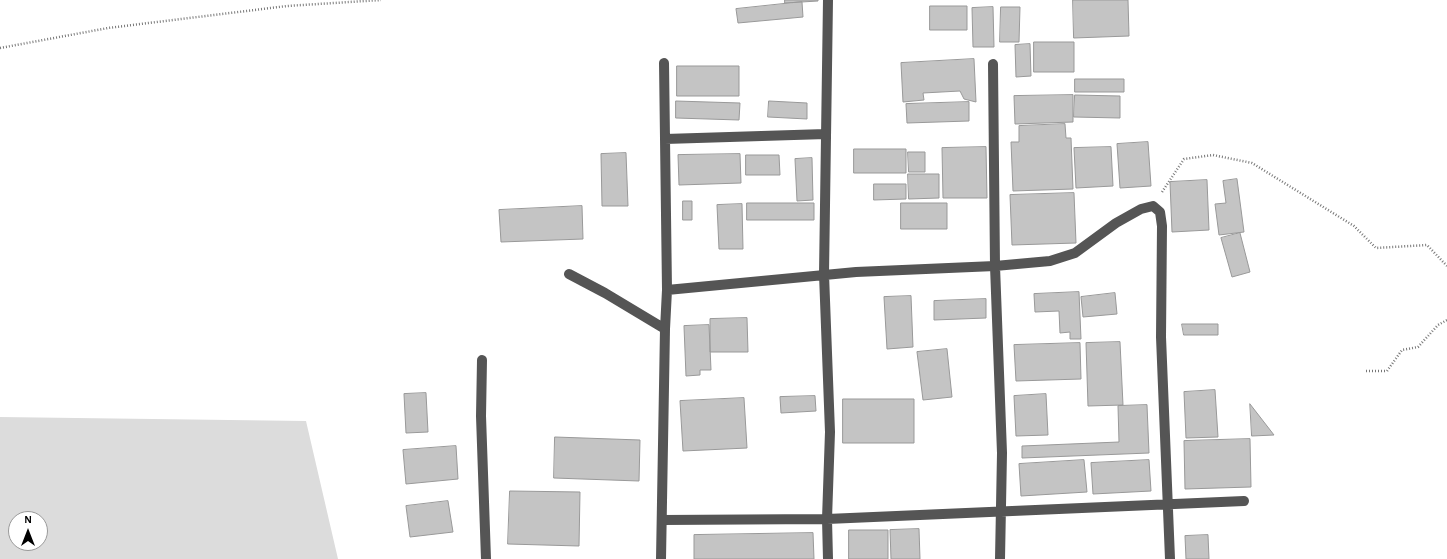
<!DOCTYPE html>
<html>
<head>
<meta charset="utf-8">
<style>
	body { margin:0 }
	#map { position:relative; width:1447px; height:559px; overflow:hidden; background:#fff; font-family:"Alegreya Sans",sans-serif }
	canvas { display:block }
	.north { position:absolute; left:8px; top:511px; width:40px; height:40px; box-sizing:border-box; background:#fff; border:1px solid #999; border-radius:50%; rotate:0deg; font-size:11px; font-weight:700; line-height:16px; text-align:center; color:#000 }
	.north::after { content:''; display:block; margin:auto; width:14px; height:18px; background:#000; clip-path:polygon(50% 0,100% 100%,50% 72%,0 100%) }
</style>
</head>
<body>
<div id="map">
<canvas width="1447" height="559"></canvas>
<div class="north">N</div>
</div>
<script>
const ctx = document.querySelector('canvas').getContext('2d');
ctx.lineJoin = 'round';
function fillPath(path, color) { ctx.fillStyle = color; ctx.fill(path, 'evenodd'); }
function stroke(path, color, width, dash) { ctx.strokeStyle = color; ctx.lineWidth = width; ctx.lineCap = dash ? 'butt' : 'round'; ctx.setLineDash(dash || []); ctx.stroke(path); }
const green = new Path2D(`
	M0 417 306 421 338 559H0ZM16 519H40V543H16Z`);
const building = new Path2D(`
	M785 0H818V1L785 3Z
	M1073 0H1128L1129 36 1074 38Z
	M802 2 803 17 738 23 736 9Z
	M930 6H967V30H930Z
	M993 7 994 47H973L972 8Z
	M1001 7H1020L1019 42H1000Z
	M1034 42H1074V72H1034Z
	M1030 44 1031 76 1016 77 1015 45Z
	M974 59 976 102 964 99 960 91 923 93 924 100 903 102 901 63Z
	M677 66H739V96H677Z
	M1075 79H1124V92H1075Z
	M1073 95V122L1015 124 1014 96Z
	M1075 95 1120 96V118L1074 117Z
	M676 101 740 103 739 120 676 118Z
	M769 101 807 103V119L768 117Z
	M969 102V121L907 123 906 104Z
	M1065 124 1066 138H1071L1073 189 1013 191 1011 142H1019V126Z
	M1148 142 1151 186 1120 188 1117 144Z
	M986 147 987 198H943L942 148Z
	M1111 147 1113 186 1076 188 1074 148Z
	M854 149H906V173H854Z
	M908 152H925V172H909Z
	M626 153 628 206H602L601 154Z
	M740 154 741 183 679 185 678 155Z
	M746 155H779L780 175H746Z
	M812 158 813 200 797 201 795 159Z
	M908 174H939V198L909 199Z
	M1237 179 1244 232 1219 235 1215 204 1226 203 1223 181Z
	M1207 180 1209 230 1172 232 1170 182Z
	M874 184H906V199L874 200Z
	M1074 193 1076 243 1012 245 1010 195Z
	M683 201H692V220H683Z
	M747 203H814V220H747Z
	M901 203H947V229H901Z
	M742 204 743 249H719L717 205Z
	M582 206 583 239 501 242 499 210Z
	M1240 233 1250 272 1232 277 1221 238Z
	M1079 292 1081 339H1070V332L1060 333 1059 311 1035 312 1034 294Z
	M1115 293 1117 314 1083 317 1081 297Z
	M911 296 913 347 887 349 884 297Z
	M986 299V318L934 320V301Z
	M747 318 748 352H710V319Z
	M1182 324H1218V335H1184Z
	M709 325 711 370H700V375L686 376 684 326Z
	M1120 342 1123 405 1088 406 1086 343Z
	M1080 343 1081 379 1016 381 1014 345Z
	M947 349 952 397 923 400 917 352Z
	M1215 390 1218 437 1186 438 1184 392Z
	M426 393 428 432 406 433 404 394Z
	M1046 394 1048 435 1016 436 1014 396Z
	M815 396 816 411 781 413 780 397Z
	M744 398 747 448 683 451 680 401Z
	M843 399H914V443H843Z
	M1250 404 1274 435 1252 436Z
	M1147 405 1149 453 1022 458V446L1119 442 1118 406Z
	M555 437 640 440 639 481 554 478Z
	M1250 439 1251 487 1185 489 1184 441Z
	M456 446 458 479 406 484 403 450Z
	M1084 460 1087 492 1021 496 1019 464Z
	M1149 460 1151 491 1093 494 1091 463Z
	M510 491 580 492 579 546 508 544Z
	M448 501 453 532 410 537 406 506Z
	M919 529 920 559H891L890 530Z
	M849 530H888V559H849Z
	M813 533 814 559H694V535Z
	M1208 535 1209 559H1186L1185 536Z`);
const path = new Path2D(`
	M0 48 108 28 287 6 381 0
	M1162 192 1184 159 1213 155 1252 163 1354 226 1376 248 1427 245 1447 266
	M1366 371H1387L1402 350 1418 347 1438 325 1447 320`);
const minor = new Path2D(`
	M993 64 995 266 1050 261 1075 253 1116 223 1141 209 1153 206 1160 212 1162 226 1161 337 1170 559
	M665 139 826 134
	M569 274 605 293 665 329
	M667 290 856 272 995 266 1002 453 1000 559
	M482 360 481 416 486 559
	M662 520 827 519 830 432 824 274 828 0
	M661 559 665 329 667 290 664 63
	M828 559 827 519 1244 501`);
fillPath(green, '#dcdcdc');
fillPath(building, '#c4c4c4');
stroke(building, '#999', 1);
stroke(path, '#777', 2.5, [1, 2]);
stroke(minor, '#555', 10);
</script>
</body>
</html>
